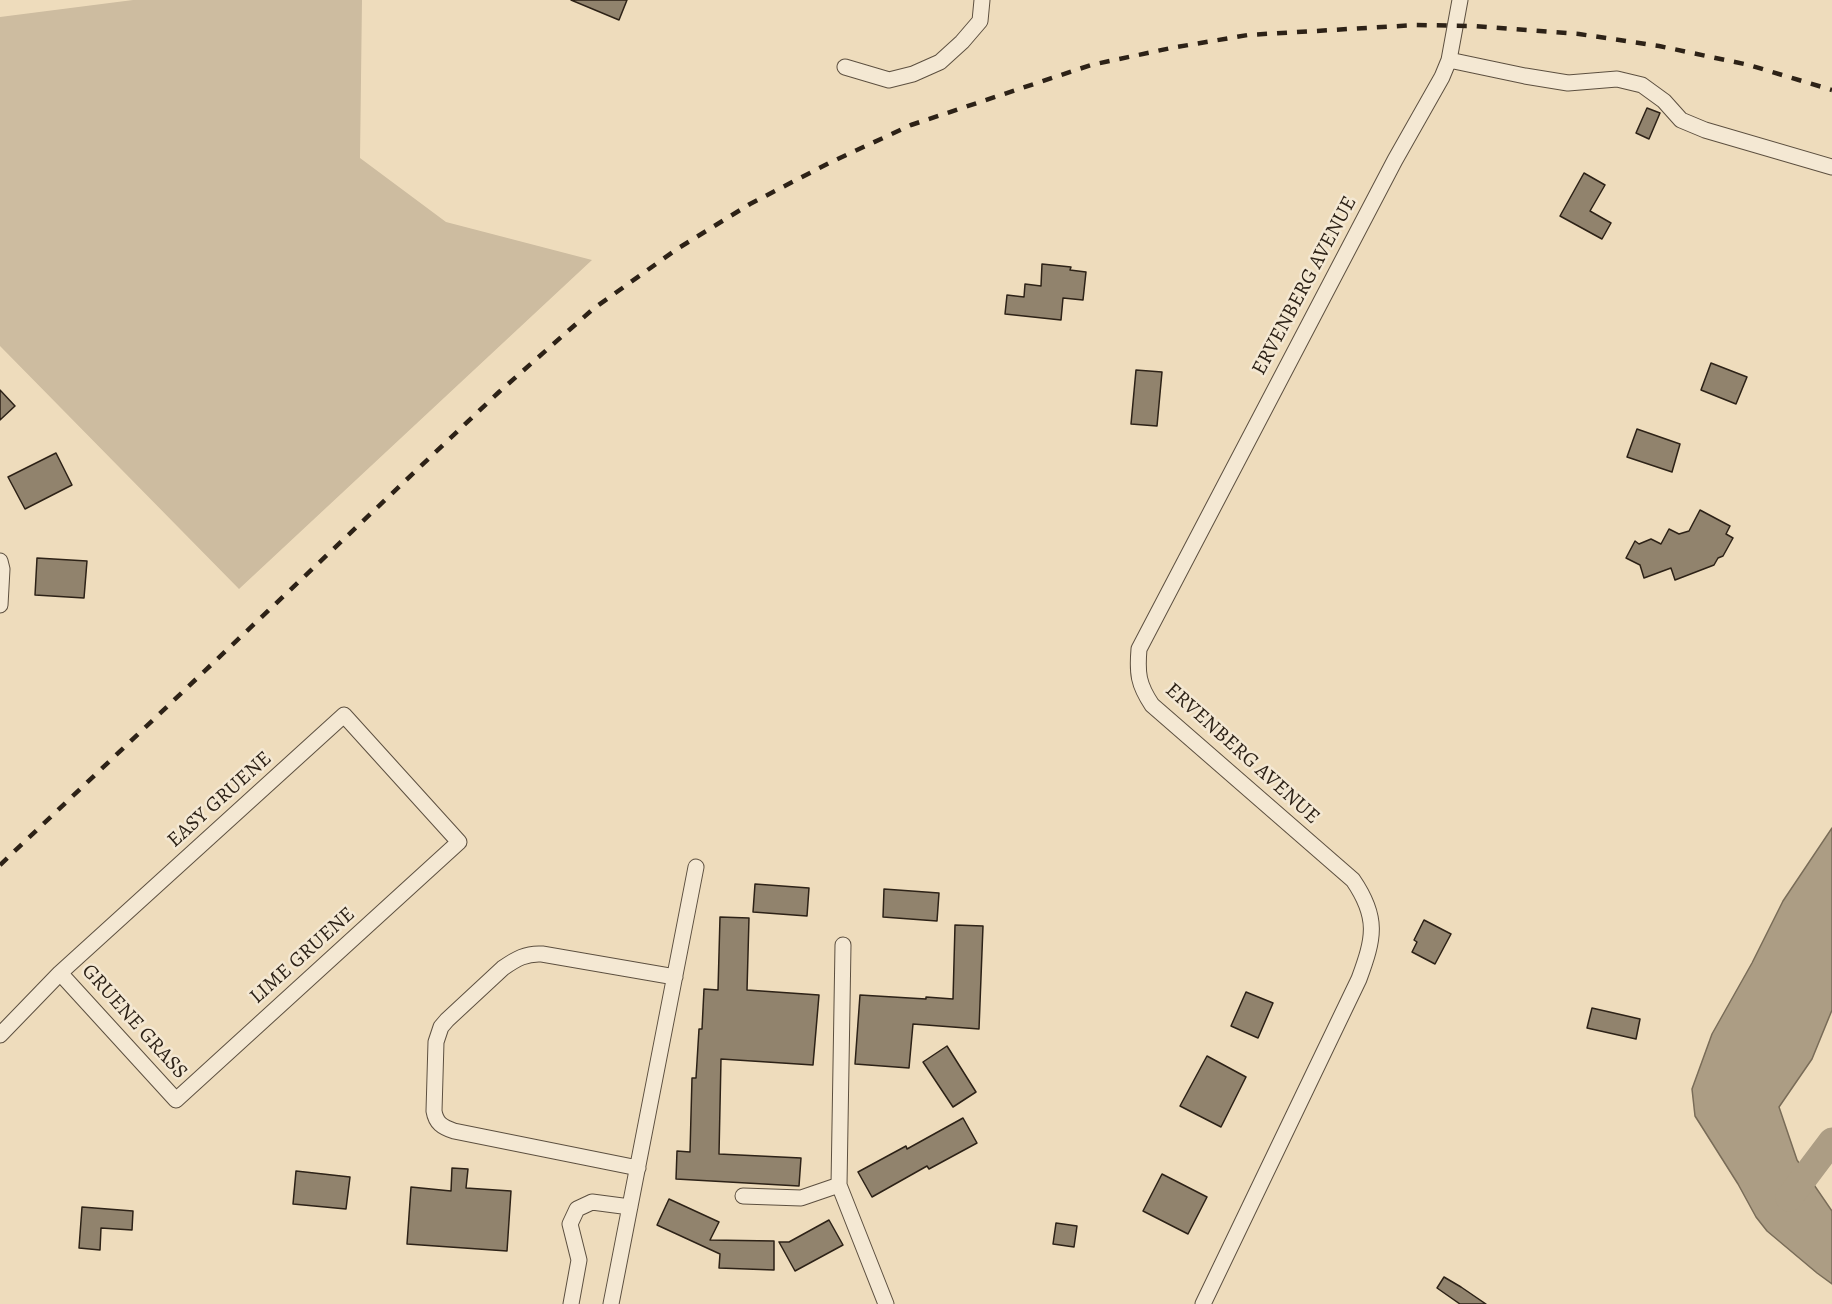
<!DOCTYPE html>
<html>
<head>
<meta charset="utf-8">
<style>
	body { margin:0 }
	canvas { display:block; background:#eedcbc }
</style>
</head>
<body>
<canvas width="1832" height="1304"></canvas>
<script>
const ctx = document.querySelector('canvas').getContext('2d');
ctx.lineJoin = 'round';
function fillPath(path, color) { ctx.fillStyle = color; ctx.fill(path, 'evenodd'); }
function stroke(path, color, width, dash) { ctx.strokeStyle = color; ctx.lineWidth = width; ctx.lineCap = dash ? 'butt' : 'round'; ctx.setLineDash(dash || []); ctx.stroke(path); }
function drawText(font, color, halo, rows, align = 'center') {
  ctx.font = font + ' Alegreya,serif'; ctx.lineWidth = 5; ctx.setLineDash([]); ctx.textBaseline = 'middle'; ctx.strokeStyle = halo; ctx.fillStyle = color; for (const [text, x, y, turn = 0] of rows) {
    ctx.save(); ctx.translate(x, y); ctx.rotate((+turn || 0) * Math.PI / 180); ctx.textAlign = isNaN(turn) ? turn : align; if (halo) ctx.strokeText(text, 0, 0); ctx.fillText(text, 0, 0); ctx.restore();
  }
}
const green = new Path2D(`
	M133 0H362L360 158 446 222 592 260 239 589 0 346V17Z`);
const water = new Path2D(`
	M1832 828V1010L1812 1059 1779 1107 1797 1160 1832 1211V1284L1817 1273 1767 1231 1756 1217 1738 1184 1695 1116 1692 1089 1712 1034 1752 963 1783 901Z`);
const river = new Path2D(`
	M1789 1198 1832 1141`);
const building = new Path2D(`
	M571 0H627L619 20Z
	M1647 108 1660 113 1649 139 1636 133Z
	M1584 173 1605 185 1590 211 1611 223 1602 239 1560 216Z
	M1042 264 1071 267 1070 270 1086 272 1083 300 1063 298 1061 320 1005 314 1007 295 1024 297 1025 284 1041 286Z
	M1711 363 1747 377 1736 404 1701 390Z
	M1136 370 1162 372 1157 426 1131 424Z
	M0 390 15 406 0 420Z
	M1637 429 1680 444 1672 472 1627 457Z
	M56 453 72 485 25 509 8 477Z
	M1700 510 1730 526 1726 534 1733 538 1723 556 1718 558 1714 565 1675 580 1671 568 1644 578 1640 565 1626 558 1635 541 1639 544 1651 539 1661 544 1669 529 1679 534 1689 531Z
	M37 558 87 561 84 598 35 595Z
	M755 884 809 888 807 916 753 912Z
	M884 889 939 893 937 921 883 917Z
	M720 917 749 918 747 990 819 995 813 1065 721 1059 719 1154 801 1158 799 1186 676 1179 677 1151 690 1152 692 1078H696L699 1029H702L704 989 718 990Z
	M1424 920 1451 934 1435 964 1412 952 1417 942 1414 940Z
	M955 925 983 926 979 1029 913 1024 909 1068 855 1064 860 995 926 999V997L953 999Z
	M1246 992 1273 1003 1258 1038 1231 1026Z
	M1592 1008 1640 1019 1636 1039 1587 1028Z
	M947 1046 976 1092 953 1107 923 1062Z
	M1207 1056 1246 1077 1221 1127 1180 1106Z
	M963 1118 977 1143 929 1169 927 1166 872 1197 858 1172 906 1146 907 1149Z
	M452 1168 468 1169 466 1188 511 1191 507 1251 407 1244 411 1187 451 1191Z
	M296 1171 350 1177 346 1209 293 1204Z
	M1162 1174 1207 1197 1188 1234 1143 1211Z
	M669 1199 719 1222 710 1240 774 1241V1270L719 1268 720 1254 657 1225Z
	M82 1207 133 1211 132 1230 101 1228 100 1250 79 1248Z
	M829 1220 843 1245 795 1271 779 1242H789Z
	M1056 1223 1077 1226 1074 1247 1053 1244Z
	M1444 1277 1461 1287 1486 1304H1460L1437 1288Z`);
const minor = new Path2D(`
	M1449 60 1525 76 1568 83 1617 79 1642 85 1664 101 1681 120 1705 130 1832 167
	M845 67 889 80 913 74 940 62 962 42 980 21 982 0
	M0 561 2 569 0 605
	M843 945 839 1185 886 1304
	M0 1035 60 973 344 715 459 842 176 1100 60 973
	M638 1168 454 1131C442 1127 436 1123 434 1111L436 1042 441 1027 447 1020 503 968C516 959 526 953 542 954L675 977
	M743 1196 801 1198 839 1185
	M571 1304 579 1260 570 1224 577 1209 592 1202 630 1207
	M611 1304 696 867
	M1203 1304 1359 979C1374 938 1379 918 1353 880L1152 705C1138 684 1137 673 1139 649L1395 160 1442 77 1449 60 1460 0`);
const rail = new Path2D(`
	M0 865 499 392 593 309 677 249 750 204 829 163 911 125 1091 65 1171 48 1248 35 1416 25 1472 26 1579 34 1659 46 1749 65 1832 90`);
const streetNames = [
	["ERVENBERG AVENUE",1305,286,-62],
	["ERVENBERG AVENUE",1242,754,42],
	["EASY GRUENE",220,800,-42],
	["LIME GRUENE",303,956,-42],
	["GRUENE GRASS",134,1022,48]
];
fillPath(green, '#cdbca0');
fillPath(water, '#ac9d84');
stroke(water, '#796c58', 1.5);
stroke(river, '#ac9d84', 27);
fillPath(building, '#91836d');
stroke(building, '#2d2217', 1.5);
stroke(minor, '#5d5040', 17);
stroke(minor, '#f4e8d3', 15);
stroke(rail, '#2d2217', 4.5, [10, 10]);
drawText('21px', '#2d2217', '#f4e8d3', streetNames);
</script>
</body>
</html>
